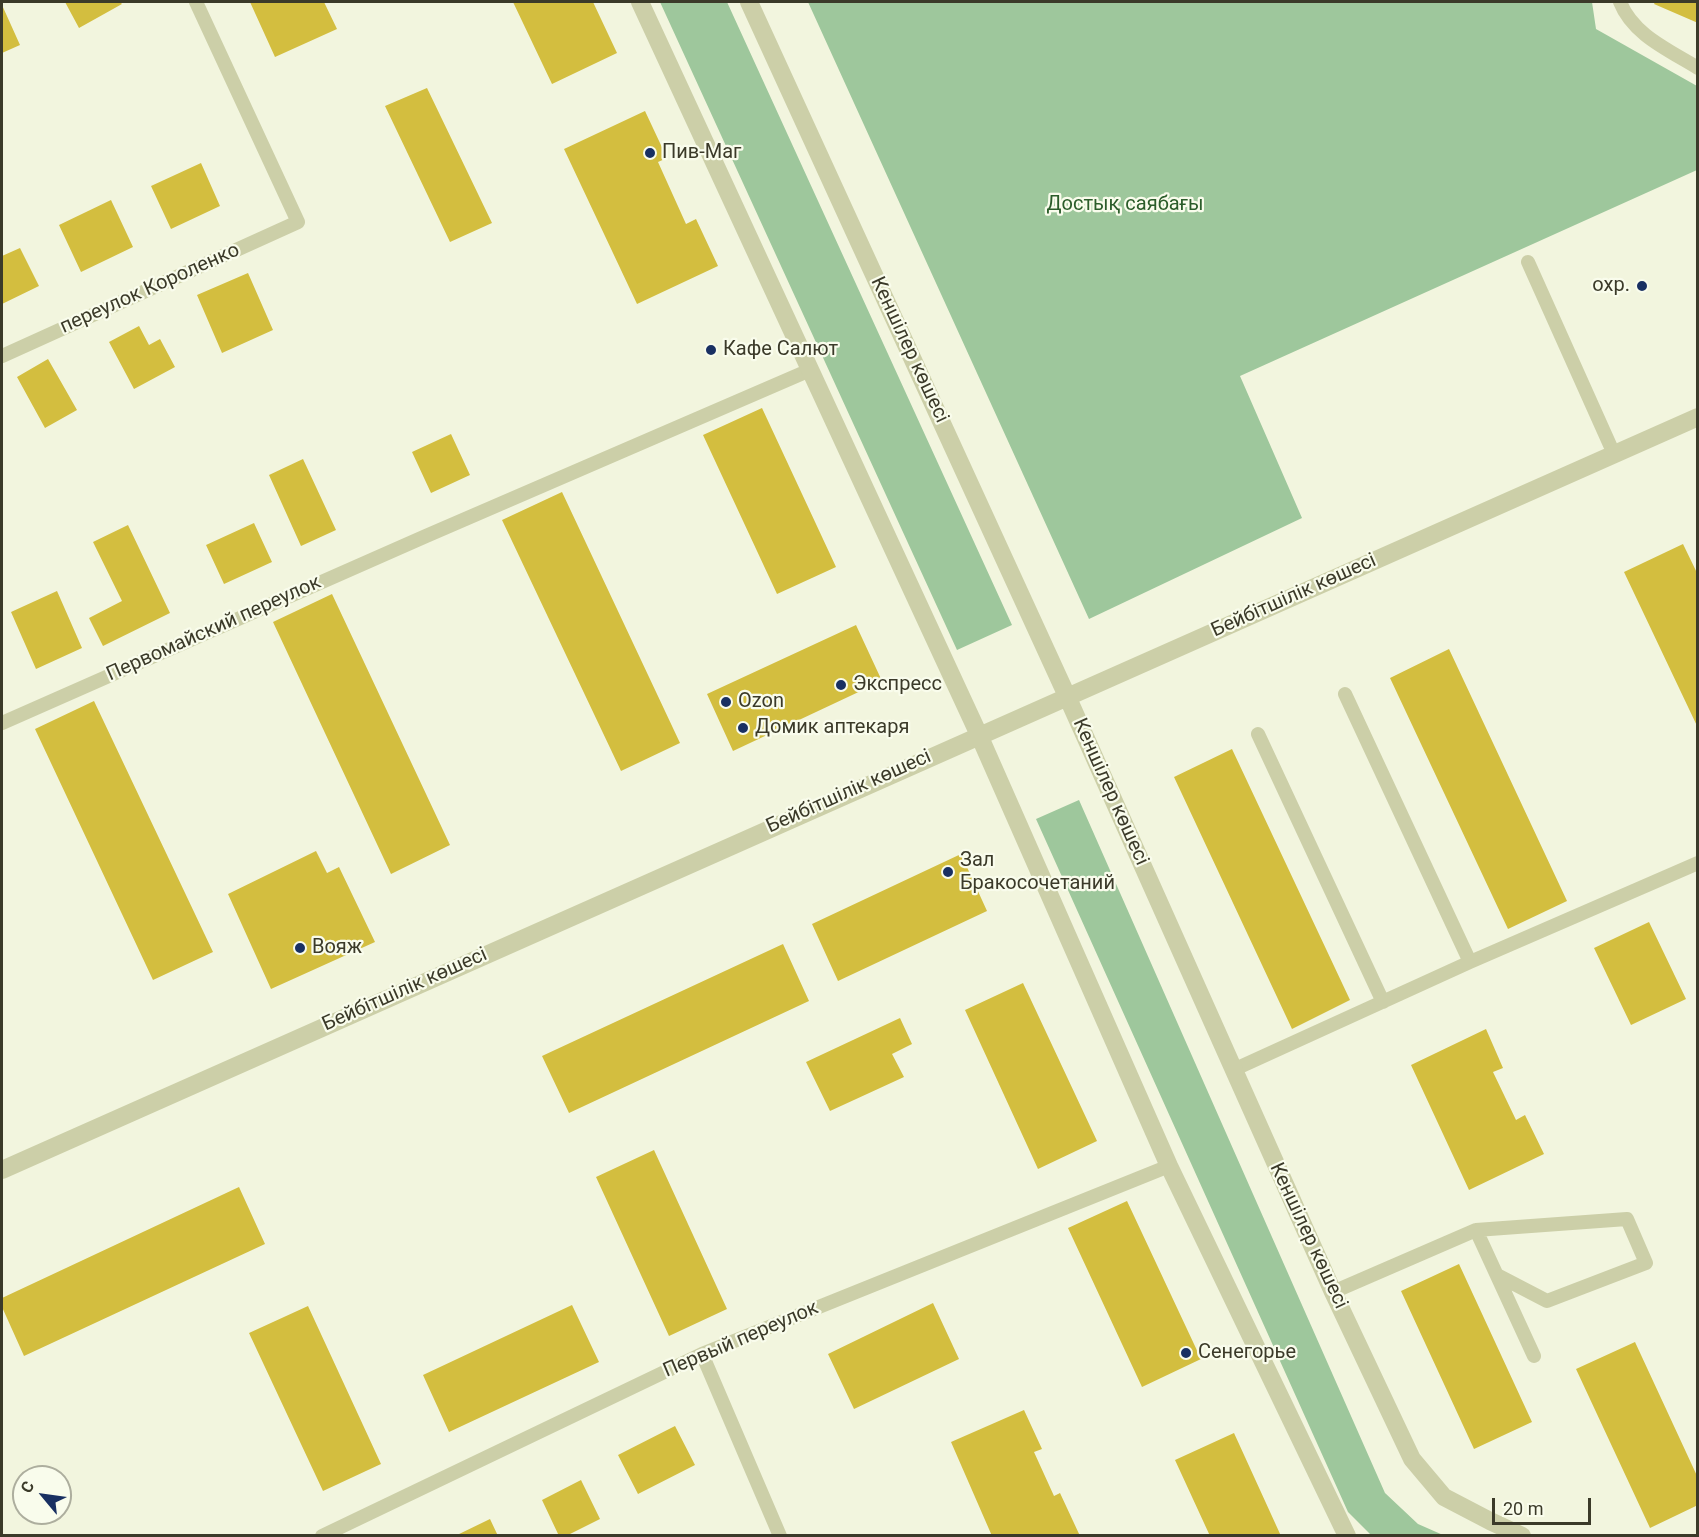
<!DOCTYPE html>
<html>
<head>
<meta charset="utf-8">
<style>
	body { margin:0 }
	#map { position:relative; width:1699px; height:1537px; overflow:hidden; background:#f2f5de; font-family:Roboto,sans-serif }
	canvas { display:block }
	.frame { position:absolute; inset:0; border:3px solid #3b3a29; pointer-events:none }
	.north { position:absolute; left:12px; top:1465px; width:60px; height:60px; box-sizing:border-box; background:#f9fcec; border:2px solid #adae9e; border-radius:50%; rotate:299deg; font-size:16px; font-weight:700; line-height:24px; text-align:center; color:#3b3a29 }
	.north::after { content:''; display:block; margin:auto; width:21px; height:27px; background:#193062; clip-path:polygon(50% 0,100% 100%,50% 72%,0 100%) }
	.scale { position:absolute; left:1492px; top:1498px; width:99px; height:27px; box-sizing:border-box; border:3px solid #3b3a29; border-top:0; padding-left:8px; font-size:18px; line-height:21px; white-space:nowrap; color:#3b3a29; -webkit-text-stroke:4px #f9fcec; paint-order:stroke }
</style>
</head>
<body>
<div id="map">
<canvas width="1699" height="1537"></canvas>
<div class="frame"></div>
<div class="north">С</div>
<div class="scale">20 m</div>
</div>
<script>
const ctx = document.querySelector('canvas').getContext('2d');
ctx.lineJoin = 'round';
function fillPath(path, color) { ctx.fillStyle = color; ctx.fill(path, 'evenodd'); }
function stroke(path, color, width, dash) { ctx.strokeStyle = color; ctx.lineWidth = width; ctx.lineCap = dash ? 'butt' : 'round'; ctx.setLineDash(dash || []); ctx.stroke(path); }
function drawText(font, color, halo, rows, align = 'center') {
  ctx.font = font + ' Roboto,sans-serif'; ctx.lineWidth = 4.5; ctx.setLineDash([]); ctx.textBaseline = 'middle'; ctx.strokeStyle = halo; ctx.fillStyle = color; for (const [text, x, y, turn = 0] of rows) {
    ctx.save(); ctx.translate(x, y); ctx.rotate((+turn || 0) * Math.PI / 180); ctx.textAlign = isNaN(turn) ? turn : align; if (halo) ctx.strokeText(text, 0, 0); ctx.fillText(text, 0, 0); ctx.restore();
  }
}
const green = new Path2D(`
	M660 2H727L1012 625 957 650Z
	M808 2H1592L1596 29 1697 86V170L1240 376 1302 518 1089 619Z
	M1079 800 1385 1493 1418 1524 1443 1535H1371L1348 1512 1036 819Z`);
const building = new Path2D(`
	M65 2H120L122 4 79 28Z
	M250 2H324L337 29 275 57Z
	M513 2H593L617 53 552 84Z
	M1655 2H1698V23L1654 4Z
	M2 5 20 45 2 53Z
	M427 88 492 223 450 242 385 106Z
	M645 111 667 158 658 162 686 224 696 219 718 266 637 304 564 149Z
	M201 163 220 206 171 229 151 186Z
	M111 200 133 247 81 272 59 225Z
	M20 248 39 286 2 304V256Z
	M248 273 273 330 222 353 197 295Z
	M139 326 149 345 160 339 175 367 134 389 109 342Z
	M48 359 77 410 45 428 17 377Z
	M762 408 836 567 777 594 703 435Z
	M451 434 470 475 431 493 412 452Z
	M303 459 336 530 301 546 269 475Z
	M562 492 680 743 621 771 502 520Z
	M254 523 272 562 224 584 206 545Z
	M128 525 170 613 103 646 89 618 122 601 93 542Z
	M1683 544 1698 575V728L1624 572Z
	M57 591 82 648 36 669 11 612Z
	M332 594 450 845 391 874 273 622Z
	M856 625 882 681 733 751 707 694Z
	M1449 649 1567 901 1508 929 1390 678Z
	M94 701 213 952 153 980 35 729Z
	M1232 749 1350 1000 1292 1029 1174 777Z
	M316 851 327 873 339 867 375 942 271 989 228 894Z
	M961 854 987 911 838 981 812 924Z
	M1649 922 1686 999 1631 1025 1594 948Z
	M783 944 809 1001 569 1113 542 1056Z
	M1023 983 1097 1141 1038 1169 965 1010Z
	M900 1018 912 1044 892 1054 904 1077 830 1111 806 1062Z
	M1486 1029 1503 1068 1493 1072 1516 1120 1525 1115 1544 1154 1469 1190 1411 1065Z
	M654 1150 727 1309 669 1336 596 1177Z
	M239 1187 265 1244 24 1356 2 1307V1298Z
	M1127 1201 1201 1359 1142 1387 1068 1228Z
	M1459 1264 1532 1422 1474 1449 1401 1291Z
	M933 1303 959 1359 854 1409 828 1354Z
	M572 1305 599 1362 449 1432 423 1375Z
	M308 1306 381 1464 323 1491 249 1333Z
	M1635 1342 1698 1478V1505L1650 1528 1576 1369Z
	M1024 1410 1042 1449 1034 1452 1054 1496 1060 1493 1080 1536H992L951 1442Z
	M675 1426 695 1465 638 1494 618 1455Z
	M1234 1433 1281 1536H1210L1175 1460Z
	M581 1480 600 1519 566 1536H559L542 1500Z
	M490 1519 498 1536H455Z`);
const lane = new Path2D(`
	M1620 2C1633 35 1669 50 1698 68
	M1528 262 1614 454
	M2 356 298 222 196 2
	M1345 694 1470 962
	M2 723 426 536 810 370
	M1258 734 1383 1002
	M1233 1070 1470 962 1698 863
	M1476 1230 1627 1219 1646 1263 1547 1301 1497 1275
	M1333 1292 1476 1230 1534 1356
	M702 1354 780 1536
	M322 1536 702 1354 1169 1166`);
const street = new Path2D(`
	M640 2 979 735 1169 1166 1347 1536
	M749 2 1067 696 1333 1292 1412 1459 1444 1497 1490 1521 1522 1536
	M2 1170 1698 417`);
const markers = [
	[650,153,6,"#193062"],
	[1642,286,6,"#193062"],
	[711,350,6,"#193062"],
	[841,685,6,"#193062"],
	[726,702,6,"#193062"],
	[743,728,6,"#193062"],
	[948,872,6,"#193062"],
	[300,948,6,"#193062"],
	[1186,1353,6,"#193062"]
];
const poiNames = [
	["Пив-Маг",662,153],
	["охр.",1630,286,"right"],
	["Кафе Салют",723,350],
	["Экспресс",853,685],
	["Ozon",738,702],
	["Домик аптекаря",755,728],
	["Зал",960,861],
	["Бракосочетаний",960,884],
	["Вояж",312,948],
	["Сенегорье",1198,1353]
];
const parkNames = [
	["Достық саябағы",1125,205]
];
const streetNames = [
	["переулок Короленко",150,289,-24],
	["Кеншілер көшесі",909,350,65],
	["Бейбітшілік көшесі",1294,596,-24],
	["Первомайский переулок",214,629,-24],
	["Бейбітшілік көшесі",849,792,-24],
	["Кеншілер көшесі",1110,792,66],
	["Бейбітшілік көшесі",405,990,-24],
	["Кеншілер көшесі",1308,1236,65],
	["Первый переулок",741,1340,-23]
];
fillPath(green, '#9ec79c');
fillPath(building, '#d3be3f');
stroke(lane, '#cccfa8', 14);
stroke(street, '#cccfa8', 18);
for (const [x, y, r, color] of markers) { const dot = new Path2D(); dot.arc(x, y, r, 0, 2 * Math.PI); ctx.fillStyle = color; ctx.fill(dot); stroke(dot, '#f9fcec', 2); }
drawText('20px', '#3b3a29', '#f9fcec', poiNames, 'left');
drawText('20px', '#2b5d2a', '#f9fcec', parkNames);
drawText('20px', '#3b3a29', '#f9fcec', streetNames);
</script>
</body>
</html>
